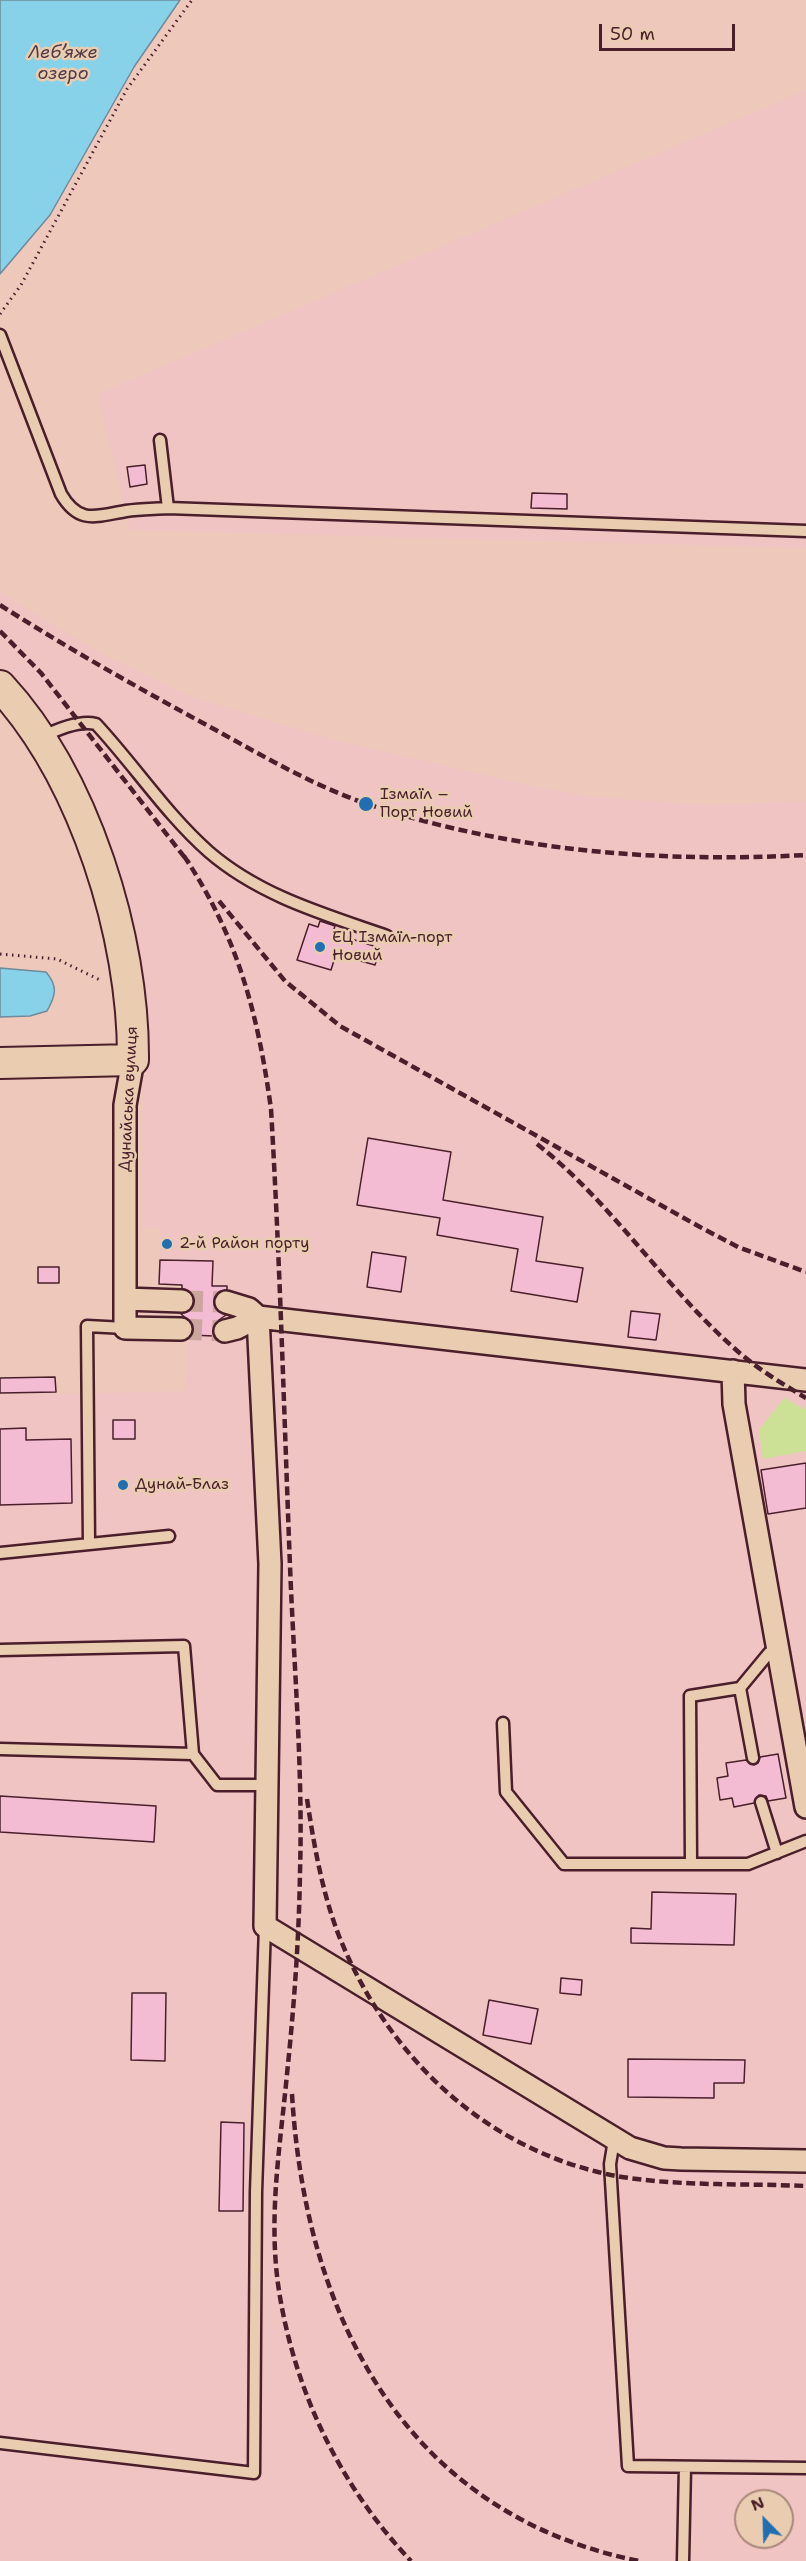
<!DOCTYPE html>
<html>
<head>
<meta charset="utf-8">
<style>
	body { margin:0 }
	#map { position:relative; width:806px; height:2561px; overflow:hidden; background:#edc8bb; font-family:"Shantell Sans",sans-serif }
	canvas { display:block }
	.north { position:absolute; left:734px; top:2489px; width:60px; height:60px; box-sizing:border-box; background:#eacdb1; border:2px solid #aa877b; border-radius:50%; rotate:337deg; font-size:16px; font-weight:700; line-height:24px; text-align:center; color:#4a1f2b }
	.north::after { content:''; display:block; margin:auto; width:21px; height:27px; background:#1f6fb2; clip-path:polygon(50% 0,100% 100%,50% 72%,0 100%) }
	.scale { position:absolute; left:599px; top:24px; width:136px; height:27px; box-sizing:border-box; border:3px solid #4a1f2b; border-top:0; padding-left:8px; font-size:18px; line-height:21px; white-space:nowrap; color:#4a1f2b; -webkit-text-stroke:4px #eacdb1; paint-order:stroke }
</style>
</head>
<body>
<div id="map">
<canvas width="806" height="2561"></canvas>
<div class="north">N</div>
<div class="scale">50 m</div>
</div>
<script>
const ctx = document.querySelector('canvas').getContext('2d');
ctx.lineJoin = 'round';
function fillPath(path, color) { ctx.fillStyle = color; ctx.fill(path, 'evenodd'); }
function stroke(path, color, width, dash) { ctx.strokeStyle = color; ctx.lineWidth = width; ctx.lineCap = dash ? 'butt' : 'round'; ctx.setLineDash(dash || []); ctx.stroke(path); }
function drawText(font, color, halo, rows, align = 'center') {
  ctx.font = font + ' "Shantell Sans",sans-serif'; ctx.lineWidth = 5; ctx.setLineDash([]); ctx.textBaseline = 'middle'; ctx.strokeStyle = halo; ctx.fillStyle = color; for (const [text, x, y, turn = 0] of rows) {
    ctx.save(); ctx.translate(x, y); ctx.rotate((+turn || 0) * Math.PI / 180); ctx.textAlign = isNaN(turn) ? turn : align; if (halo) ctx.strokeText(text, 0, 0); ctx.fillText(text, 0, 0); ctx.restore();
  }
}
const built = new Path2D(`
	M806 90V548L130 530 98 394Z
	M0 592 102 654 192 697 334 740 541 788 594 797 703 805 806 801V2561H0V1395L186 1391 188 1335H180L182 1285 159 1284 161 1228 142 1227 143 1060 129 935 0 672ZM746 2501H782V2537H746Z`);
const green = new Path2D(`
	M784 1398 806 1410V1451L763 1459 759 1430Z`);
const water = new Path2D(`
	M0 0H180L134 67 50 215 0 274Z
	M0 968 46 972C58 986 56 995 47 1011L30 1016 0 1017Z`);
const building = new Path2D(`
	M145 465 147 484 130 487 127 467Z
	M532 493 567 494V509L531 508Z
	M320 921 335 926 333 932 342 936 380 948 375 965 336 954 331 970 297 960 309 924 318 927Z
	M368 1138 451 1152 443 1200 543 1217 536 1261 583 1268 577 1302 511 1291 518 1249 437 1235 440 1218 357 1205Z
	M372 1252 406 1257 401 1292 367 1287Z
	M160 1260 213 1261 212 1286H227V1290L218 1292 214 1299 216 1310 226 1315 216 1322 213 1336 192 1335V1323L181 1314 192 1308 193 1296 182 1288V1285L159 1284Z
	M38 1267H59V1283H38Z
	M631 1311 660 1314 656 1340 628 1337Z
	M55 1377 56 1392 0 1393V1378Z
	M113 1420H135V1439H113Z
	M26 1428V1440L71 1439 72 1503 0 1505V1429Z
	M806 1463V1508L768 1514 761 1470Z
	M778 1754 786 1798 768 1801 766 1796 759 1795 754 1803 734 1807 732 1798 720 1800 717 1778 728 1776 726 1763 746 1760 754 1765 758 1763 760 1757Z
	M0 1796 156 1806 154 1842 0 1832Z
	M652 1892 736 1894 734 1945 631 1943V1928L651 1929Z
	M561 1978 582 1980 581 1995 560 1993Z
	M132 1993H166L165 2061 131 2060Z
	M489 2000 538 2009 531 2044 483 2035Z
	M628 2059 745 2060 744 2083H714V2098L628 2097Z
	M221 2122 244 2123 243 2211H219Z`);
const streetTunnel = new Path2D(`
	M182 1301 226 1302
	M181 1329 225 1331`);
const path = new Path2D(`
	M0 314 21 285 127 89 192 0
	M0 954 57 959 102 981`);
const lane = new Path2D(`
	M0 335 61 494C79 525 96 516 126 511 140 509 154 509 168 508L806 531
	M160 440 168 508
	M42 737C58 729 79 720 96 724 135 766 166 814 209 852 260 896 324 914 387 936
	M89 1544 87 1326 125 1328
	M0 1553 169 1536
	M0 1650 184 1646 193 1754 217 1785H267
	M503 1723 506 1792 564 1864H748L806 1841
	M0 1749 193 1754
	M753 1758 740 1688 769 1653 778 1652
	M761 1802 777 1853
	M691 1864 690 1696 740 1688
	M614 2140 610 2164 628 2466 806 2468
	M0 2443 254 2473 256 2192 265 1926
	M683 2561 685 2467`);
const street = new Path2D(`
	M133 1060 125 1105V1328L181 1329
	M125 1299 182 1301
	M226 1302 249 1309 258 1317 806 1380
	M258 1317 270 1564 265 1926 630 2148 664 2158 681 2159 806 2161
	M225 1331 237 1328 258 1317
	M733 1371 734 1404 806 1807`);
const secondary = new Path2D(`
	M0 686C85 778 134 937 133 1060L0 1063`);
const rail = new Path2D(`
	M0 605C69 649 140 689 212 728 263 756 312 785 367 804 508 851 658 863 806 855
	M0 631 41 673 189 863
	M184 856C238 937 258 1014 271 1109 280 1261 284 1413 290 1566 294 1668 303 1770 300 1872 299 1939 294 2007 287 2074 280 2149 267 2221 280 2297 297 2397 342 2488 411 2561
	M219 901 285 981 340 1026 700 1227 738 1247 806 1272
	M537 1144C612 1203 663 1285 734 1348 756 1368 781 1383 806 1398
	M307 1799C314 1845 322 1892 339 1936 387 2055 482 2148 611 2175 674 2187 742 2183 806 2186
	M292 2094C305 2316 405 2514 639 2561`);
const markers = [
	[366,804,8,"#1f6fb2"],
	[320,947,6,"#1f6fb2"],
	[167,1244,6,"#1f6fb2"],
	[123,1485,6,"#1f6fb2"]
];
const poiNames = [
	["Ізмаїл –",380,795],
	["Порт Новий",380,813],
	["ЕЦ Ізмаїл-порт",332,938],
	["Новий",332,956],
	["2-й Район порту",179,1244],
	["Дунай-Блаз",135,1485]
];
const streetNames = [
	["Дунайська вулиця",129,1099,-87]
];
const waterNames = [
	["Леб’яже",63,53],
	["озеро",63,74]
];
fillPath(built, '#efc4c2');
fillPath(green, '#cce196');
fillPath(water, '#87d2e8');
stroke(water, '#6f8a9c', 1.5);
fillPath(building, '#f3bcd3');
stroke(building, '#4a1f2b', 1.5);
stroke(streetTunnel, '#cca69e', 21, [21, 10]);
stroke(lane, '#4a1f2b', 15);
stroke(street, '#4a1f2b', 26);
stroke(secondary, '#4a1f2b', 34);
stroke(path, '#4a1f2b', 3, [1.5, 4.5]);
stroke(lane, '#eacdb1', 10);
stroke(street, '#eacdb1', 21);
stroke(secondary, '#eacdb1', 30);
stroke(rail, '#4a1f2b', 4.5, [9, 4.5]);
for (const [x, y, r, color] of markers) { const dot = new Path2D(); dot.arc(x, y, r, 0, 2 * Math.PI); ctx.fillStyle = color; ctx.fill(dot); stroke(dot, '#eacdb1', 2); }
drawText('16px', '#4a1f2b', '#eacdb1', poiNames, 'left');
drawText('16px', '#4a1f2b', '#eacdb1', streetNames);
drawText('italic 18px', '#533a47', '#eacdb1', waterNames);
</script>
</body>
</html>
